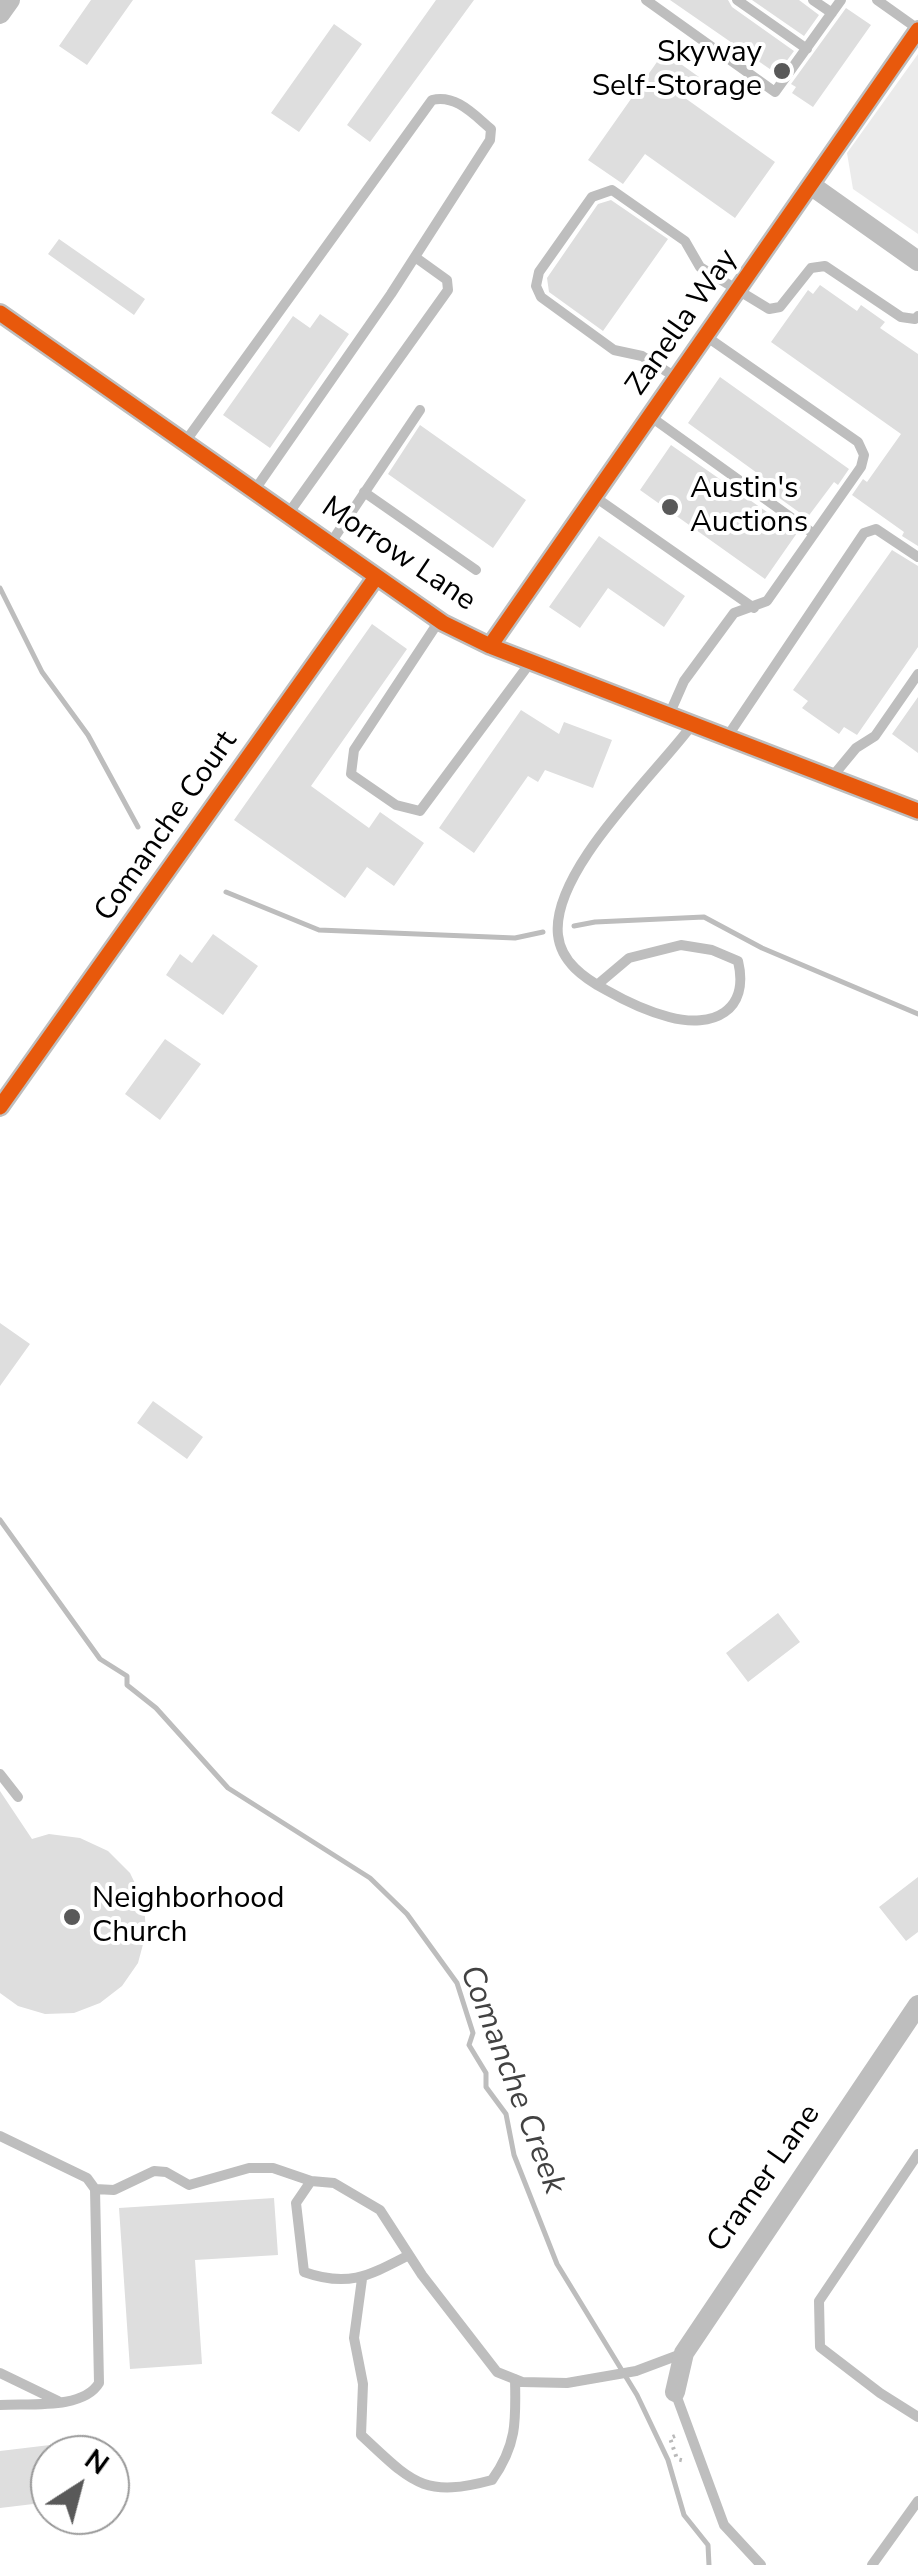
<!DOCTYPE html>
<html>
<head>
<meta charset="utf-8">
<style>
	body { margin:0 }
	#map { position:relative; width:918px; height:2565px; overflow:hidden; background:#fff; font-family:"Nunito Sans",sans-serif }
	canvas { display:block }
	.north { position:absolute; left:30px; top:2435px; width:100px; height:100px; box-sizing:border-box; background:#fff; border:2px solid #999; border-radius:50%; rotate:36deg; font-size:28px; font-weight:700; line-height:40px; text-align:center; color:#000 }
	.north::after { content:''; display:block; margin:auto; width:35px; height:45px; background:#595959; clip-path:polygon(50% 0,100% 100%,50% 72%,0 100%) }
</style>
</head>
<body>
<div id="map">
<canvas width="918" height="2565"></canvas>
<div class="north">N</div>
</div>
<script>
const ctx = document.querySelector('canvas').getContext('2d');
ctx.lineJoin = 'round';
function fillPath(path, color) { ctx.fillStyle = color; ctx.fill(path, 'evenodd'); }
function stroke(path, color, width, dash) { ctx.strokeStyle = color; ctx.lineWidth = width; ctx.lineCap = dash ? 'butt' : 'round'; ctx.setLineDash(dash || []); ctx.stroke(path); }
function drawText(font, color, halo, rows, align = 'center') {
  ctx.font = font + ' "Nunito Sans",sans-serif'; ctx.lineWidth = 8; ctx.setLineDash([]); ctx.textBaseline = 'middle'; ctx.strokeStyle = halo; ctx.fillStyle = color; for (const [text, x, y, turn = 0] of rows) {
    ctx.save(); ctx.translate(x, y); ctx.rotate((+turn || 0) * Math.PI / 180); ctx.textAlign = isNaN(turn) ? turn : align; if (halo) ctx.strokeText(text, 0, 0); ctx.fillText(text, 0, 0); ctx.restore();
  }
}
const green = new Path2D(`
	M918 54V234L853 189 847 153Z`);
const stream = new Path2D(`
	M0 588 42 672 88 735 138 827
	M226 892 319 930 515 938 543 932
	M574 926 595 922 704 917 762 948 918 1014
	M0 1520 100 1659 127 1676V1685L156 1708 228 1788 370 1878 407 1914 457 1983 473 2033 469 2045 486 2073V2087L506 2114 514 2155 557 2264 637 2395 668 2460 684 2515 708 2545 709 2565`);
const building = new Path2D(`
	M91 0H133L87 65 59 46Z
	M436 0H474L370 142 347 125Z
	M670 0H728L732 7 794 51 777 74Z
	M752 0H799L819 15 804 36Z
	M846 8 871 25 813 107 792 93 796 87 791 84Z
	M334 24 362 44 299 132 271 113Z
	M664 52 699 77 685 98 775 162 735 218 645 154 623 184 588 160Z
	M611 200 668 239 603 331 549 292 547 278 598 204Z
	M59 239 145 299 134 315 48 254Z
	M820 285 857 311 861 305 885 322 880 328 918 354V546L902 536 904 532 852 495 863 479 867 482 901 434 771 342 808 290 813 294Z
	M320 314 349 334 270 448 223 415 293 316 310 328Z
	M720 377 849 469 838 485 834 482 807 518 760 484 764 478 688 423Z
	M420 425 526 500 493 548 388 474Z
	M671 445 797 533 765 579 640 490Z
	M599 536 685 596 664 627 608 588 580 628 549 607Z
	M892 550 918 566V647L857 735 844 727 839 734 802 708 808 701 793 690Z
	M372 624 407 649 311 786 369 828 380 812 424 843 394 886 367 867 345 898 234 820Z
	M918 697V753L892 734Z
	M521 710 559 734 564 722 612 740 593 788 545 770 538 782 528 776 474 853 439 828Z
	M213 934 258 966 223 1015 166 975 180 954 192 963Z
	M165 1039 201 1064 160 1120 125 1094Z
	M0 1323 30 1344 0 1386Z
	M153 1401 203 1437 187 1459 137 1423Z
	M778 1613 800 1642 748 1682 726 1653Z
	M0 1791 32 1839 49 1834 80 1838 108 1851 130 1873 144 1902 146 1933 138 1963 122 1986 100 2003 74 2013 45 2014 18 2006 0 1993Z
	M918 1877V1932L906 1941 879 1907Z
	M274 2198 278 2255 195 2260 202 2364 130 2369 119 2208Z
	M50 2445V2502L0 2508V2451Z`);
const path = new Path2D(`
	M675 2436 670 2438 677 2459 685 2461`);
const lane = new Path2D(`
	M646 0 775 92 841 0
	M737 0 807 49
	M813 0 832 13
	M877 0 918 29
	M677 378 642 356 614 350 541 297 536 286 539 272 592 197 612 190 685 241 700 267 769 309 780 307 811 268 825 266 901 317 915 319 918 316
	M651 417 814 534
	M185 442 432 100C456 94 474 115 491 129L490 140 391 294 254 491
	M364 492 476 570
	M595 497 754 608
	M288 514 448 290 447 280 415 257
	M330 544 420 410
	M439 621 354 750 351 774 396 805 420 811 530 663
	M669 715 684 681 734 613 767 601 861 467 864 455 858 442 707 337
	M727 737 864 533 876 529 918 557
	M832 777 856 748 875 736 918 674
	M597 985 629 958 681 945 712 950 738 961C750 1011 713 1029 669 1017 646 1011 627 1002 606 990 584 978 561 962 558 935 551 871 655 775 692 725
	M0 1774 18 1797
	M0 2136 87 2178 95 2189 99 2383C83 2410 28 2403 0 2405
	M918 2154 819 2301 820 2347 880 2393 918 2417
	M95 2189 114 2190 154 2171 166 2172 189 2185 249 2168H273L311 2181
	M409 2255C370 2275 349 2288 304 2272L296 2203 311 2181 334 2183 380 2210 422 2275 497 2372 522 2382 567 2383 636 2371 684 2353
	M362 2279 354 2338 363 2384 361 2435C411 2481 422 2499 492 2480 517 2445 516 2421 515 2379
	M0 2373 58 2401
	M675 2392 724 2525 761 2565
	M872 2565 918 2501`);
const street = new Path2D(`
	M0 14 10 0
	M812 186 918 261
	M0 313 443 623 490 646 918 811
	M490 646 918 30
	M0 1107 376 577
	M675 2392 684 2353 918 2005`);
const cycleway = new Path2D(`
	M0 313 443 623 490 646 918 811
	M490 646 918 30
	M0 1107 376 577`);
const markers = [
	[782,71,10,"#595959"],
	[670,507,10,"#595959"],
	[72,1917,10,"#595959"]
];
const poiNames = [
	["Skyway",762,54,"right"],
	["Self-Storage",762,88,"right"],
	["Austin's",690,490],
	["Auctions",690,524],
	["Neighborhood",92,1900],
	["Church",92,1934]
];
const streetNames = [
	["Zanella Way",683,323,-55],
	["Morrow Lane",398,555,34],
	["Comanche Court",167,827,-55],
	["Cramer Lane",765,2179,-55]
];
const waterNames = [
	["Comanche Creek",511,2080,69]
];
fillPath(green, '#ebebeb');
stroke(stream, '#bdbdbd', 5);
fillPath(building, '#dedede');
stroke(path, '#b9b9b9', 4, [2.5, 5]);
stroke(lane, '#bebebe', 10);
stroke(street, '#bebebe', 20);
stroke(cycleway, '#e8590c', 15);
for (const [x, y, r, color] of markers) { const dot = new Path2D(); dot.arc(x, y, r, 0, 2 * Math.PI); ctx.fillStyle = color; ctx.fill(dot); stroke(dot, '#fff', 4); }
drawText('30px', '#000', '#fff', poiNames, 'left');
drawText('30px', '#000', '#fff', streetNames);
drawText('italic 32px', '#424242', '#fff', waterNames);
</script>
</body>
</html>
